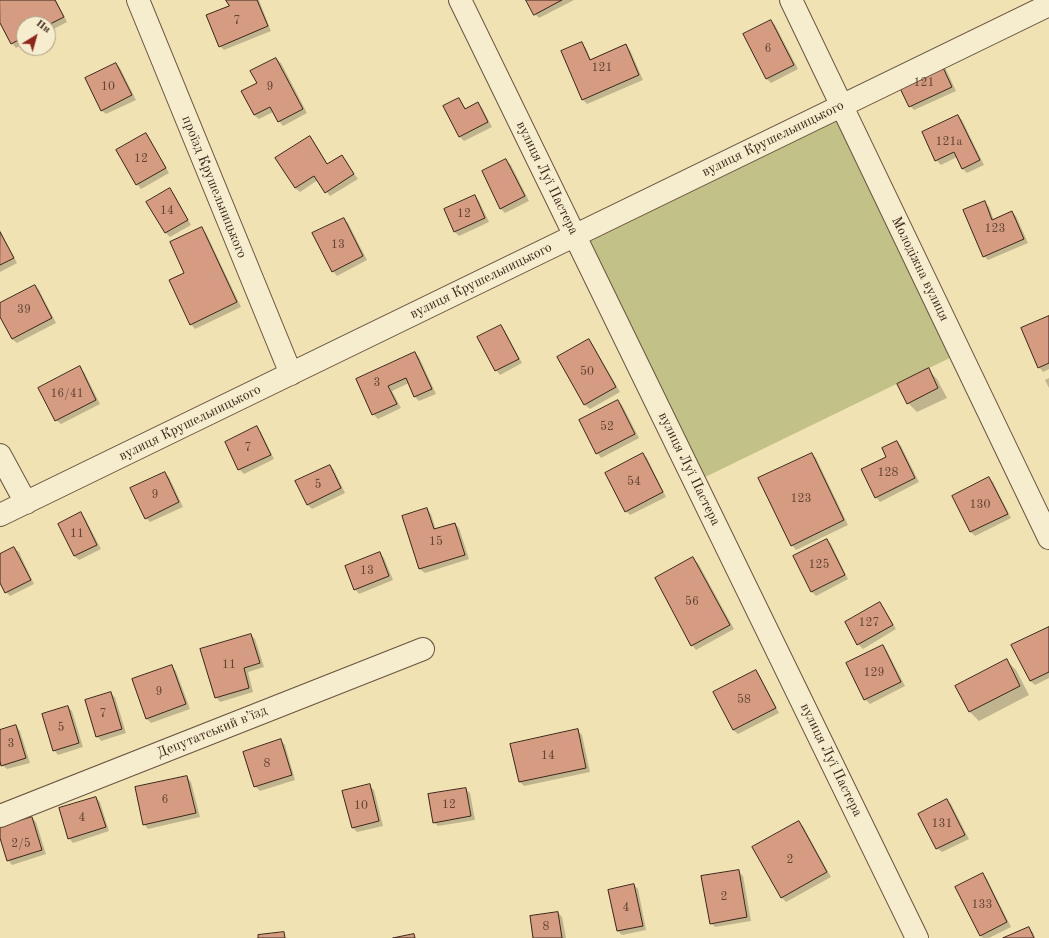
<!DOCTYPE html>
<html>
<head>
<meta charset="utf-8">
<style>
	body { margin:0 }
	#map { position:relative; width:1049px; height:938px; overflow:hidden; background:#f1e2b3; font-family:"Old Standard TT",serif }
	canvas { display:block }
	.north { position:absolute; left:16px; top:16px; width:40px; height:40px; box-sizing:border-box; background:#f6ecce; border:1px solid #ab9c86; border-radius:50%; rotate:37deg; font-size:11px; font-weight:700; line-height:16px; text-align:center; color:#3b2519 }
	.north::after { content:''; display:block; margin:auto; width:14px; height:18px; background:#8f2418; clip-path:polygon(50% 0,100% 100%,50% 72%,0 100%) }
</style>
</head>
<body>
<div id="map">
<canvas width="1049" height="938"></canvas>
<div class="north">Пн</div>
</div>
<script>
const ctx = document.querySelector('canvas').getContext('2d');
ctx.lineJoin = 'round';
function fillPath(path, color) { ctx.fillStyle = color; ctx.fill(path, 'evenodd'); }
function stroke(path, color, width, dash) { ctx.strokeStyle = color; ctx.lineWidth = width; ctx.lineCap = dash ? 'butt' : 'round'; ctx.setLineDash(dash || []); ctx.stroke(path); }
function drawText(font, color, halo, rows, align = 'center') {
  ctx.font = font + ' "Old Standard TT",serif'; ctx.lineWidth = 4; ctx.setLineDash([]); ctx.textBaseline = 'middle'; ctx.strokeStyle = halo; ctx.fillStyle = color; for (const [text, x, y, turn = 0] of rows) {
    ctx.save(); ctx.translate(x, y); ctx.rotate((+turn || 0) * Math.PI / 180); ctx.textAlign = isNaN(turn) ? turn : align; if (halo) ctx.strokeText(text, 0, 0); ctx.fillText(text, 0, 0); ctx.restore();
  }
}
const green = new Path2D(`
	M838 107 960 353 695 482 575 235Z`);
const shadow = new Path2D(`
	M0 0H56L67 22 48 32V24H24V44L16 48 12 43 0 21Z
	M227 0H259L271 31 224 50 220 46 230 7Z
	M527 0H574L539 18 535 14Z
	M771 21 775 25 798 69 771 83 767 79Z
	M581 43 586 48 591 60 625 45 630 50 643 80 587 104 583 100 562 52Z
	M276 59 281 63 307 113 283 126 279 121 273 112 259 119 254 115 243 92 258 84Z
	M116 64 120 68 136 100 106 114 101 110Z
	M944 65 956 91 914 110 910 106Z
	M459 99 466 109 478 104 482 108 492 127 464 141 460 137 445 107Z
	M958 116 962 120 984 165 967 173 962 168 957 157 941 165 936 160Z
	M145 134 150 139 169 173 141 189 137 184Z
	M309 137 314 142 328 165 341 156 358 179 330 196 318 180 300 192 295 188Z
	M506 160 511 165 529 201 505 213 501 209 484 171Z
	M170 190 174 194 191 225 170 237 166 233 148 202Z
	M475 196 479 201 489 222 459 236 455 232Z
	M984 202 989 207 994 220 1012 212 1016 216 1028 243 988 260 984 256Z
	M344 219 348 223 367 260 337 276 333 271Z
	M202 229 206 233 241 307 195 329 191 324 185 274Z
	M0 230 17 263 0 272Z
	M35 286 39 290 56 323 17 343 12 339 0 314V305Z
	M1049 317V369L1043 372 1039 367Z
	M501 326 505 331 522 363 500 375 496 370Z
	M589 340 593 345 620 392 590 409 585 405 558 358Z
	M415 353 419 357 436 394 419 401 415 397 409 383 392 391 401 408 378 419 373 414 357 380Z
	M79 368 84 372 100 404 61 424 56 420Z
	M928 370 937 379 947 398 917 412 908 403Z
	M1049 378V388L1045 380Z
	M618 401 622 405 639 438 601 458 597 453Z
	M256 428 261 432 274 459 244 474 239 469Z
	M897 442 901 446 919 482 880 502 876 497 888 457Z
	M643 454 647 458 666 497 630 515 626 511Z
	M812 454 816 458 848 525 796 550 792 545Z
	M330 466 334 470 345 493 312 509 308 505 297 482Z
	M164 473 169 477 183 507 150 522 146 518Z
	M989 478 993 482 1011 518 975 536 971 532 953 496Z
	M427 509 431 514 436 530 455 524 459 528 469 559 425 573 420 569 403 517Z
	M81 514 85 518 101 549 79 560 74 556 59 524Z
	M827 540 831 544 848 579 816 596 812 592Z
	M14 548 19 552 34 584 10 596 6 592 0 580V555Z
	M380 553 384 558 393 580 359 594 355 589Z
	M693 559 698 563 734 629 696 650 692 645Z
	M880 604 884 608 896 629 863 649 858 644 846 622Z
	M1049 628V678L1035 685 1030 681 1013 646Z
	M251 635 255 639 264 667 248 672 253 692 220 702 216 697Z
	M883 647 887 651 905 686 870 704 865 699 848 664Z
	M1007 661 1016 670 1029 695 979 721 970 712Z
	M171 666 176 671 190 709 151 723 147 719Z
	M756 671 760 676 779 713 738 734 733 730Z
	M110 693 115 697 126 733 101 741 97 736Z
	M68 707 72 711 83 747 58 755 54 750Z
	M16 726 20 731 30 763 7 769 2 765 0 758V732Z
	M577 730 582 735 590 772 524 786 520 782 511 745Z
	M281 741 285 745 295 780 260 791 255 786Z
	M187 777 191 782 200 817 148 829 144 824Z
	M369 786 374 790 383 826 357 832 353 828Z
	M465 789 470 793 475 820 438 826 434 822Z
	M96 798 100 802 109 831 73 843 69 838Z
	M947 800 951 804 969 839 942 852 937 848Z
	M32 818 36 822 46 854 12 865 8 860 0 835V828Z
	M798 822 803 826 831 877 786 902 782 898 753 847Z
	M738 871 743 876 751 921 715 927 711 923Z
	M983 874 987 879 1011 927 989 938H983L981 936 957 888Z
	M634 885 638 889 646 930 622 935 618 931Z
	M558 913 562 917 566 938H534Z
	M1028 928 1033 932 1035 938H1005Z`);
const building = new Path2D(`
	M0 0H55L64 17 48 25V24H24V37L11 44 0 23Z
	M226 0H257L268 26 219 47 206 15 229 6Z
	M526 0H562L534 15Z
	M771 20 794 65 766 79 743 34Z
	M582 42 590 60 626 44 639 75 582 100 561 51Z
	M276 58 303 109 278 122 270 107 254 115 241 91 257 83 250 71Z
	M939 59 952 87 909 107 896 80Z
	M116 63 132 95 101 111 85 78Z
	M459 98 465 109 478 102 488 122 459 137 443 106Z
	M958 115 980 160 962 169 954 152 935 161 922 132Z
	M146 133 166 168 136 185 116 150Z
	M310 136 327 164 342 155 354 174 325 193 314 176 295 188 275 158Z
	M506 159 525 196 500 209 482 171Z
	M170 188 188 220 165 233 146 202Z
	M475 195 485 218 454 232 444 209Z
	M985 201 992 220 1012 211 1024 239 983 257 963 210Z
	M344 218 363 256 332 272 312 233Z
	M202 227 237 302 190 325 169 280 184 273 170 242Z
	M0 232 14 258 0 265Z
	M35 285 52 318 12 339 0 317V303Z
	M1049 316V363L1038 368 1021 328Z
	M501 325 519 359 495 371 477 337Z
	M589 339 616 387 584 405 557 357Z
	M415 352 432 389 414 397 406 378 388 386 397 404 372 415 356 379Z
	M80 366 96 400 55 421 38 388Z
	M929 368 938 388 907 404 897 384Z
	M618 400 635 434 596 454 579 420Z
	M257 426 271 455 238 470 225 442Z
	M897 441 915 478 875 498 861 469 886 457 882 448Z
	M643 453 663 492 625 512 605 473Z
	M812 453 844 520 791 546 758 478Z
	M330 465 341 488 307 505 295 481Z
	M165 472 179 502 145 519 130 488Z
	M989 477 1008 514 970 532 952 496Z
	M427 508 434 529 455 523 465 555 419 569 402 516Z
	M81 512 97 545 74 556 58 524Z
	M827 539 845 575 811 592 793 556Z
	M14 547 31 580 5 593 0 583V554Z
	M380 552 389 576 354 590 345 566Z
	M693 557 730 625 691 646 655 578Z
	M880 602 893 625 857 645 845 622Z
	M1049 627V672L1030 681 1011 645Z
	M251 634 260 663 244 668 249 688 215 698 200 649Z
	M883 645 901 682 864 700 846 663Z
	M1007 659 1020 686 969 712 955 686Z
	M172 665 186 704 146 719 132 679Z
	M756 670 776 708 733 730 713 692Z
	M111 692 122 729 96 737 85 700Z
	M68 706 79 743 53 751 42 714Z
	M16 725 26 758 1 766 0 761V730Z
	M578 729 586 768 519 782 510 744Z
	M281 739 292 775 254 787 243 752Z
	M187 776 196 813 143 825 135 787Z
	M370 784 379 821 352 828 342 791Z
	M466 788 471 816 433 823 428 794Z
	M96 797 106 827 68 839 59 808Z
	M947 799 965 835 936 849 918 814Z
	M32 817 42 850 7 861 0 838V827Z
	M799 821 827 872 781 898 752 847Z
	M739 870 747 917 710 924 701 876Z
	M983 873 1007 922 980 936 955 887Z
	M634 884 643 926 617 931 608 890Z
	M558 912 562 938H533L530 916Z
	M1029 927 1034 938H1003Z
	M284 932 285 938H258V935Z
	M414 934 415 938H393Z`);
const minor = new Path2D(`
	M138 0 291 374
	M460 0 917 938
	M791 0 1049 538
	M0 455 26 503
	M0 515 1049 5
	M0 816 423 649`);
const numberNames = [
	["7",237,21],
	["6",768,49],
	["121",602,68],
	["121",924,83],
	["10",108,87],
	["9",270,87],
	["121а",949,142],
	["12",141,159],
	["14",167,211],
	["12",464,214],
	["123",995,229],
	["13",338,245],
	["39",24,310],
	["50",587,372],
	["3",377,383],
	["16/41",67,394],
	["52",607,427],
	["7",248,448],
	["128",888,473],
	["54",634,482],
	["5",318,485],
	["9",155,495],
	["123",801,499],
	["130",980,505],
	["11",77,534],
	["15",436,542],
	["125",819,565],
	["13",367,571],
	["56",692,602],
	["127",869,623],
	["11",229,665],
	["129",874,673],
	["9",159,692],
	["58",744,700],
	["7",103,714],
	["5",61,728],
	["3",11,744],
	["14",548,756],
	["8",267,764],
	["6",165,800],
	["12",449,805],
	["10",361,806],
	["4",82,818],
	["131",942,824],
	["2/5",21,844],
	["2",790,860],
	["2",724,897],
	["133",982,905],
	["4",626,908],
	["8",546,927]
];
const streetNames = [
	["вулиця Крушельницького",773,139,-26],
	["вулиця Луї Пастера",547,178,64],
	["проїзд Крушельницького",214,187,68],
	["Молодіжна вулиця",920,269,64],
	["вулиця Крушельницького",481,281,-26],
	["вулиця Крушельницького",190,423,-26],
	["вулиця Луї Пастера",689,469,64],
	["Депутатський в’їзд",212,732,-22],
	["вулиця Луї Пастера",831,760,64]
];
fillPath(green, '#c2c187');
fillPath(shadow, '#0003');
fillPath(building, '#d59c81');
stroke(building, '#3b2519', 1);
stroke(minor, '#685440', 24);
stroke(minor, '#f6ecce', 22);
drawText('12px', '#624333', null, numberNames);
drawText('14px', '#3b2519', '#f6ecce', streetNames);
</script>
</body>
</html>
